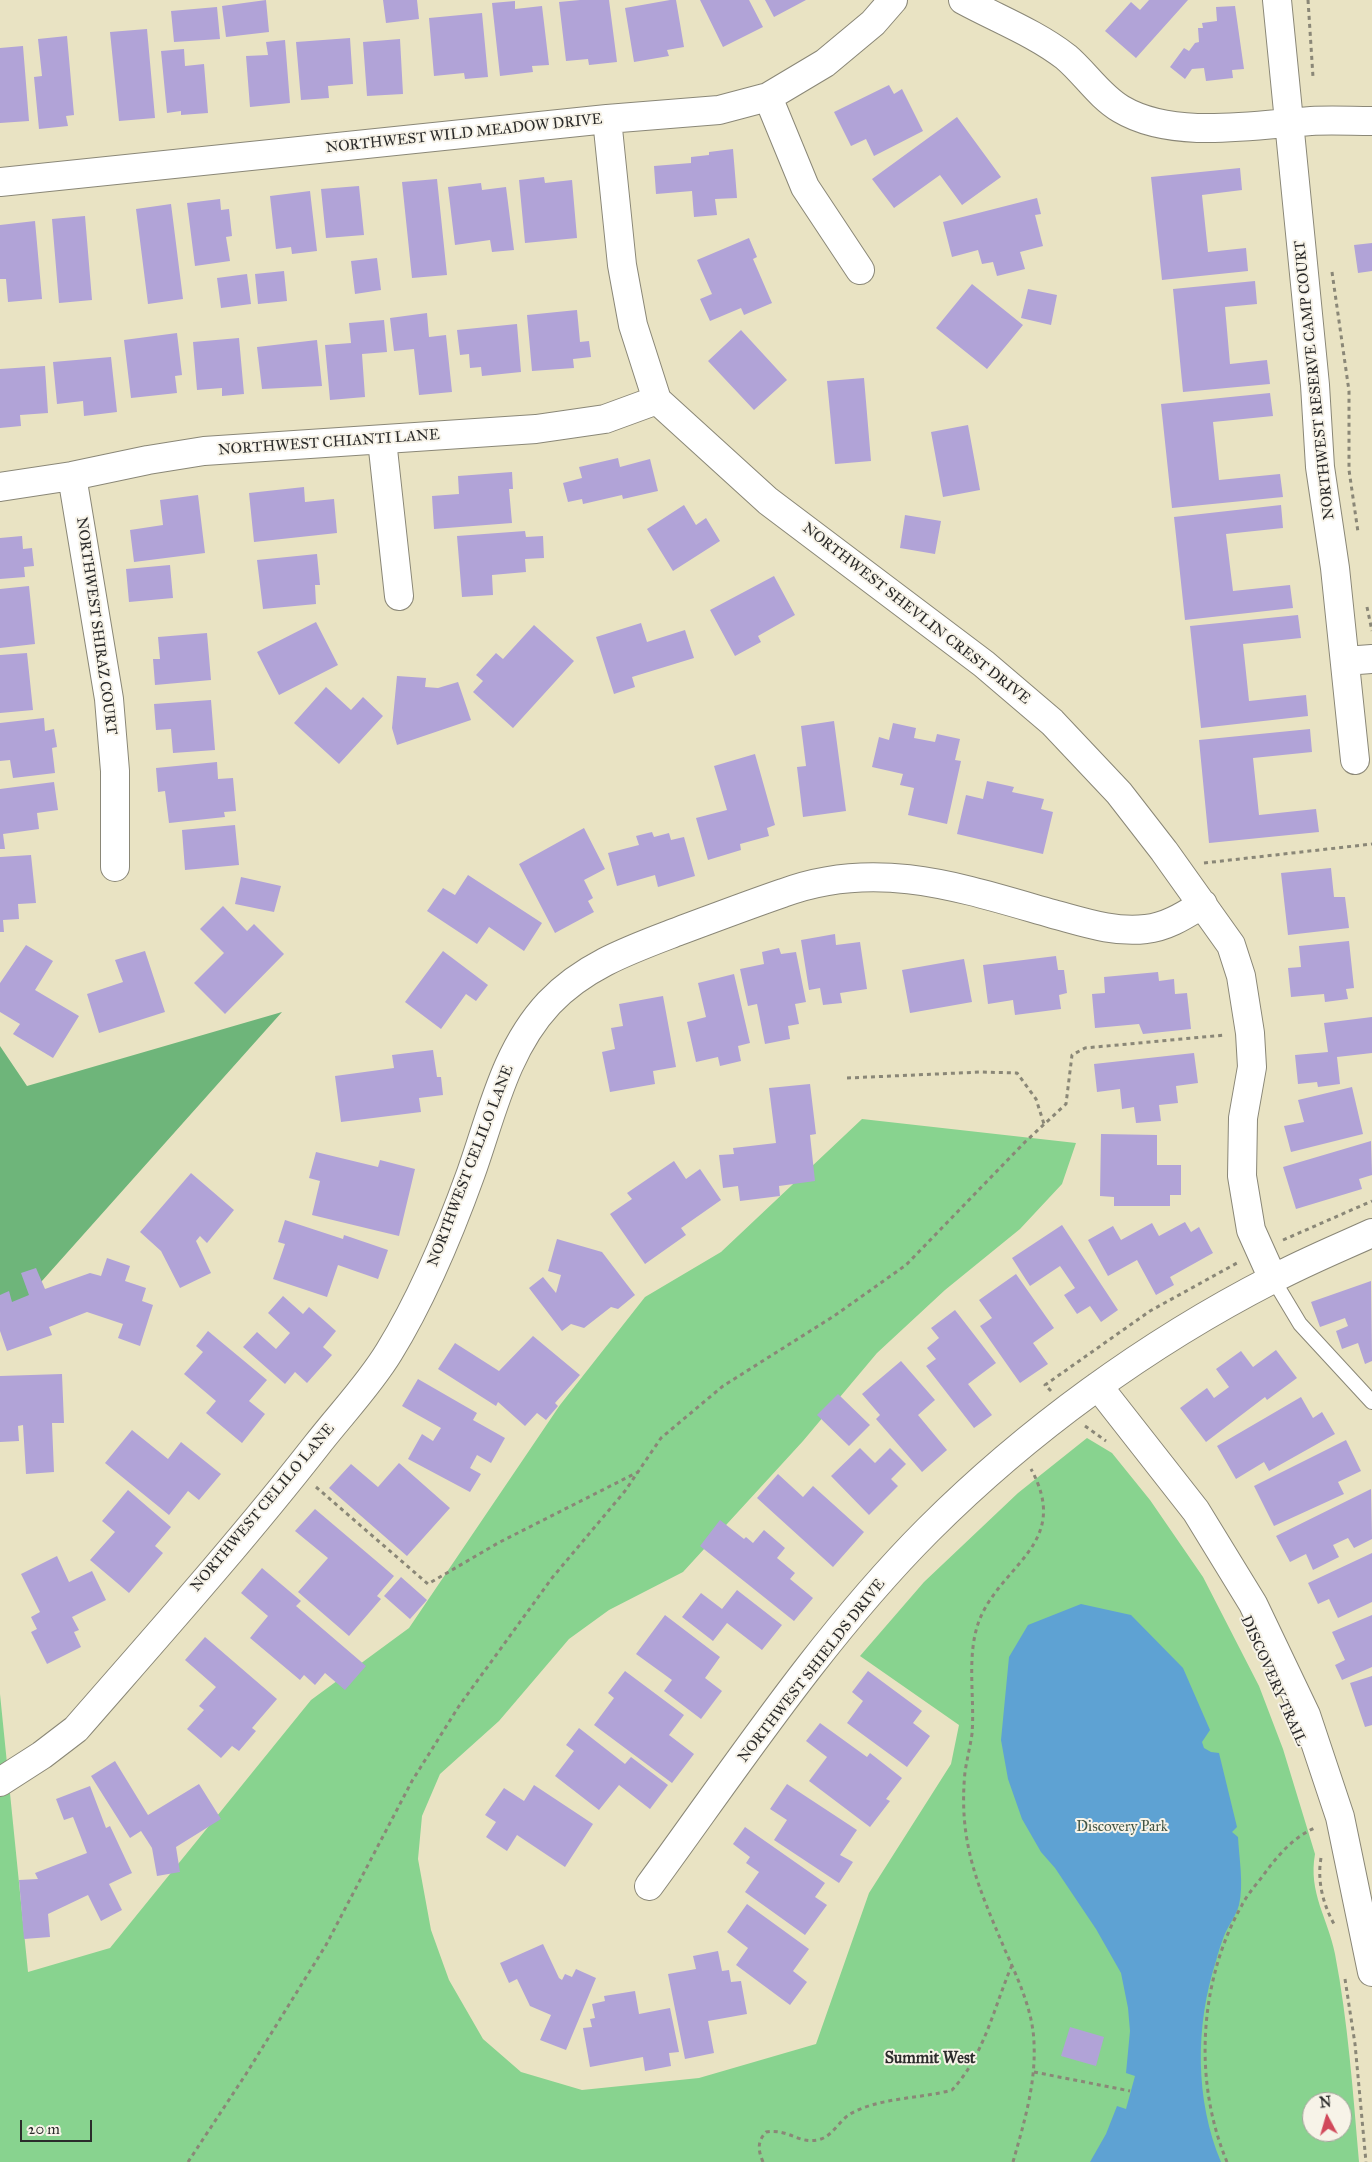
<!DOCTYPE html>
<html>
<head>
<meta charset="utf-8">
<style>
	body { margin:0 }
	#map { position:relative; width:1372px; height:2162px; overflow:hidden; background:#e9e3c3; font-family:"IM FELL Great Primer",serif }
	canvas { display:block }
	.north { position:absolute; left:1302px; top:2092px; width:50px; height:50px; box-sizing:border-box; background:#f7f3e8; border:1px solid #a5a39c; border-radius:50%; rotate:354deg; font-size:14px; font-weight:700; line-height:20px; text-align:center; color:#2b2b2b }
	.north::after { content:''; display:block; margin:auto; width:18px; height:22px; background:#d1495b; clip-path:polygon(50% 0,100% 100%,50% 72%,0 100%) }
	.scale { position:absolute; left:20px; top:2120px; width:72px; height:22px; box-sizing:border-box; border:2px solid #2b2b2b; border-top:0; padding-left:6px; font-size:15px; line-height:18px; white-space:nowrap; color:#2b2b2b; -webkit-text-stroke:4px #f7f3e8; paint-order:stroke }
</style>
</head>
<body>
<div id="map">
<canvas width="1372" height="2162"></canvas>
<div class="north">N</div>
<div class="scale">20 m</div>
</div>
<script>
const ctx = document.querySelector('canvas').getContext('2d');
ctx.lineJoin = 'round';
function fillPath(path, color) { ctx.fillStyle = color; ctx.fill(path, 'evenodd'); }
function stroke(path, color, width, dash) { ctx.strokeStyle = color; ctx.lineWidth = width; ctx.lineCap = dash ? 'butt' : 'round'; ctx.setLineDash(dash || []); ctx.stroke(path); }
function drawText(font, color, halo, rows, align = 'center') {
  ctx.font = font + ' "IM FELL Great Primer",serif'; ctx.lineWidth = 4; ctx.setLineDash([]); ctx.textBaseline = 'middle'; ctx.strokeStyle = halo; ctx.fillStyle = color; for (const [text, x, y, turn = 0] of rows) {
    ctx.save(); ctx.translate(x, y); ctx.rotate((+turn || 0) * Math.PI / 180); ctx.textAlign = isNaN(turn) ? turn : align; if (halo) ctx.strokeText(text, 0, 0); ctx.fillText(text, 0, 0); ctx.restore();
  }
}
const green = new Path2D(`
	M862 1119 1076 1143 1062 1184 1020 1229 945 1290 877 1353 803 1441 683 1572 609 1610 569 1639 499 1721 440 1774 422 1816 418 1859 431 1930 449 1980 483 2039 521 2072 582 2090 699 2078 816 2044 869 1893 951 1764 959 1725 860 1656 924 1582 1018 1493 1087 1438 1112 1453 1150 1500 1203 1577 1259 1686 1283 1749 1315 1854C1308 1893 1328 1918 1335 1954 1348 2022 1353 2092 1359 2162H0V1694L28 1972 110 1948 311 1700 409 1628 560 1405 645 1297 721 1252ZM1312 2102H1342V2132H1312Z`);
const forest = new Path2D(`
	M282 1012 0 1328V1046L27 1086Z`);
const water = new Path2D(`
	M1081 1604 1131 1615 1183 1668 1210 1730 1202 1742 1204 1748 1211 1752 1219 1753 1237 1827 1232 1832 1238 1837C1239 1858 1244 1884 1239 1905 1236 1916 1228 1926 1224 1936 1221 1944 1218 1953 1216 1961 1195 2026 1195 2100 1221 2162H1090L1106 2134 1117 2106 1126 2109 1135 2076 1126 2073 1130 2031 1128 2008 1121 1973 1096 1929 1055 1868 1041 1852 1022 1819 1008 1779 1001 1740 1009 1657 1028 1625Z`);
const building = new Path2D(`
	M266 0 269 32 226 37 222 6Z
	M383 0H417L419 19 386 23Z
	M580 0H609L617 62 589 65 588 59 566 61 559 2Z
	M670 0H676L684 47 667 50 669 56 634 62 625 8Z
	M700 0H749L763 27 723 47Z
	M765 0H806L774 17Z
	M1149 0H1188L1136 58 1105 31 1131 2 1140 10Z
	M515 1V9L542 6 549 65 532 66 533 72 500 76 492 3Z
	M1235 6 1244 69 1232 70 1233 78 1206 81 1204 68 1192 69 1185 79 1170 67 1184 48 1189 51 1195 43 1199 42 1198 28H1203L1202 23 1217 21 1216 7Z
	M217 7 220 39 174 42 171 11Z
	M482 13 488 77 465 79 464 73 434 76 429 18Z
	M147 29 155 118 119 121 110 32Z
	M67 36 74 115 66 116 68 126 39 129 34 77 42 76 38 39Z
	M350 38 353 84 328 86 329 98 301 100 296 42Z
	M400 39 403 94 367 96 363 42Z
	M285 40 290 103 250 107 246 56 268 55 266 42Z
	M23 46 29 121 0 123V48Z
	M184 49 185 66 204 64 208 113 181 115V111L167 113 161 51Z
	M889 85 894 94 902 89 923 131 874 156 866 139 851 146 834 112Z
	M957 117 1001 177 962 205 940 175 894 208 872 179Z
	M733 149 737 198 715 199 717 215 694 217 692 191 656 194 654 166 691 163V157L709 155V152Z
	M1240 168 1242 190 1202 195 1208 252 1246 248 1248 271 1162 280 1151 177Z
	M544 177 545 183 572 180 577 238 525 243 519 180Z
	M437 179 447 275 412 278 402 182Z
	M481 183 482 190 506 187 514 250 492 252 490 240 455 245 448 187Z
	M359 186 364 235 326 238 321 189Z
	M310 191 317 251 292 254 291 247 276 249 270 196Z
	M1037 198 1041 214 1035 215 1043 246 1020 252 1025 269 997 276 993 262 982 264 978 250 952 257 943 222Z
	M220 199 221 210 229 209 232 236 226 237 230 261 195 266 187 203Z
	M171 204 183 299 148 304 136 209Z
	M85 216 92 300 59 303 52 219Z
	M35 221 42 299 8 302 6 279H0V225Z
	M749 238 757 257 753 259 772 303 744 315 741 308 710 321 700 299 712 294 697 260Z
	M1372 243V271L1358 273 1354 245Z
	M377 258 381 290 355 294 351 261Z
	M284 271 287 301 258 304 255 274Z
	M247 274 251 304 221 308 217 278Z
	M1255 281 1257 304 1225 307 1230 364 1267 360 1270 384 1183 392 1173 289Z
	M972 284 1023 325 987 369 936 328Z
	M1028 289 1057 295 1051 325 1021 318Z
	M577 310 580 342 589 341 591 357 573 359 574 368 532 371 527 315Z
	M427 313 429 337 446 335 452 392 419 395 414 349 394 351 390 318Z
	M384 320 387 352 362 354 365 397 330 400 325 345 351 343 349 323Z
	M517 324 521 372 482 376 481 367 470 368 469 354 460 355 457 330Z
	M741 330 787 380 754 410 708 361Z
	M177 333 182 375 175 376 177 393 131 398 124 340Z
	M239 338 244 394 222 396V388L197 390 193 342Z
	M317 340 322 386 262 389 257 347Z
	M111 357 117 412 84 416 83 401 57 404 53 362Z
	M45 366 48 413 20 415 21 426 0 428V369Z
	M864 378 871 461 835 464 827 381Z
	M1270 393 1273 416 1213 422 1219 480 1280 474 1283 497 1172 508 1161 404Z
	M968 425 980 490 943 497 931 432Z
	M618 458 620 467 650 459 658 491 623 499 622 495 583 504 582 499 568 502 563 483 582 478 579 467Z
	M512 472 513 489H509L512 523 434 529 432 496 459 494 458 476Z
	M304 487 305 502 334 499 337 533 254 542 249 493Z
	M198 495 205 553 134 562 130 530 163 525 160 500Z
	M684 505 696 525 706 518 720 541 673 571 647 529Z
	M1281 505 1283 528 1226 534 1233 591 1290 585 1293 608 1185 620 1174 517Z
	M905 515 941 521 935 554 900 548Z
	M525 531 526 537 543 536 544 558 525 559 526 572 492 575 493 595 462 597 457 536Z
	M22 536 23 549 32 548 34 566 24 567 25 577 0 579V538Z
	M317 554 320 585H315L316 604 263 609 257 560Z
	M170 565 173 598 129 602 126 569Z
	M774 576 795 615 758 636 761 642 735 656 710 610Z
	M29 586 35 644 0 648V589Z
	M1298 615 1301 638 1243 644 1249 701 1306 695 1308 716 1201 728 1190 626Z
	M316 622 338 665 279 695 257 652Z
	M641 623 647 642 685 630 694 658 632 677 635 687 614 694 596 637Z
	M534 625 574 661 513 728 473 692 483 681 476 675 496 653 503 659Z
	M207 633 211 680 155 685 153 659H160L158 637Z
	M27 653 33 710 0 713V655Z
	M397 676 426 678 425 687 438 688 458 682 471 720 397 745 392 728Z
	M326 687 351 710 363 697 383 716 339 764 294 723Z
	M211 700 215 750 173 753 171 729 156 730 154 704Z
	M44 718 45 731 54 729 57 747 52 748 55 773 13 778 10 760 0 761V723Z
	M834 721 846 811 803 817 797 767 806 766 801 726Z
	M893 723 916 728 914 738 935 742 937 734 960 739 955 760 961 761 947 824 908 815 914 788 900 785 903 774 872 767 879 737 889 740Z
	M1310 729 1312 752 1253 758 1259 815 1316 809 1319 832 1209 843 1199 740Z
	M755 754 775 825 767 828 769 836 740 844 741 850 708 860 696 818 727 810 714 766Z
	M217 762 218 779 233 778 236 811 224 812 225 817 169 823 165 791 158 792 156 768Z
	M987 781 1014 787 1012 792 1044 799 1041 809 1053 812 1043 854 957 834 966 795 983 799Z
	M54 782 58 810 37 813 39 829 3 834 5 849H0V789Z
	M235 825 239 865 185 870 182 830Z
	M584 828 605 869 584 880 593 898 588 901 594 912 555 933 519 864Z
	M652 832 654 837 669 833 671 840 684 837 695 876 658 887 655 875 617 886 608 853 639 845 636 836Z
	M31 855 36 903 18 904 19 919 3 920 4 932H0V857Z
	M1331 868 1334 897H1345L1349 928 1288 935 1281 873Z
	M468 875 542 923 524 951 489 927 477 944 427 911 443 888 455 895Z
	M241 877 281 886 274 912 235 904Z
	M223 906 247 931 254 924 284 954 225 1014 194 983 224 953 200 929Z
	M835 934 836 945 860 942 867 989 840 993 842 1003 823 1005 820 988 809 990 801 940Z
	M1349 941 1354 988 1346 989 1348 999 1325 1002 1324 994 1291 997 1288 968 1301 967 1299 946Z
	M26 945 53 961 35 990 79 1016 53 1058 13 1034 20 1024 0 1012V983Z
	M779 948 781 954 796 952 806 1002 795 1004 799 1024 788 1026 790 1039 765 1044 757 1004 748 1006 740 969 764 964 762 952Z
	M145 951 165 1012 99 1033 87 994 123 982 115 960Z
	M443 951 488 985 476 1001 466 994 441 1029 405 1002Z
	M1056 956 1058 970H1064L1067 993 1059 995 1061 1009 1015 1015 1013 1000 988 1004 983 965Z
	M964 959 972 1002 910 1013 902 970Z
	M1158 972 1159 981 1174 979 1175 994 1187 993 1191 1029 1143 1034 1139 1024 1095 1028 1092 994 1105 993 1104 977Z
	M734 974 750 1043 738 1046 741 1061 720 1066 718 1057 696 1062 687 1022 706 1017 698 983Z
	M663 996 676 1067 653 1071 655 1084 610 1092 602 1052 615 1049 611 1028 623 1026 619 1004Z
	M1372 1017V1053L1337 1057 1340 1084 1318 1087 1317 1082 1298 1084 1295 1055 1328 1052 1324 1023Z
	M433 1050 437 1077H441L443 1095 419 1098 421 1112 341 1122 335 1076 394 1068 392 1055Z
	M1194 1053 1198 1083 1176 1086 1178 1103 1159 1105 1161 1121 1136 1123 1134 1107 1122 1109 1120 1089 1097 1092 1094 1064Z
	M810 1084 816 1134 810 1135 815 1181 779 1186 780 1196 740 1201 738 1186 723 1188 719 1155 734 1154 733 1148 776 1143 769 1088Z
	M1352 1087 1363 1134 1291 1152 1284 1126 1304 1122 1298 1100Z
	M1101 1134 1157 1135V1165H1181V1195H1170V1206H1114V1197L1100 1196Z
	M1371 1141 1372 1175 1359 1179 1362 1189 1296 1209 1283 1167Z
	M316 1152 378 1167 380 1160 415 1169 399 1236 312 1215 320 1181 309 1178Z
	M674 1161 686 1179 700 1169 721 1200 681 1228 686 1235 645 1264 610 1214 632 1199 627 1193Z
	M191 1173 234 1210 207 1243 200 1236 196 1241 211 1273 180 1288 161 1251 140 1232Z
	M285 1220 343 1239 344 1235 388 1250 378 1279 338 1265 327 1297 273 1279 285 1244 278 1242Z
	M1185 1222 1191 1232 1199 1227 1213 1253 1170 1277 1174 1285 1156 1295 1137 1260 1108 1276 1088 1240 1113 1226 1121 1240 1152 1223 1159 1236Z
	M1062 1225 1118 1310 1101 1322 1090 1306 1077 1314 1064 1295 1075 1288 1060 1266 1030 1286 1012 1258Z
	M557 1239 602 1252 635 1295 618 1309 611 1307 584 1328 571 1324 562 1331 529 1288 543 1277 556 1293 561 1275 548 1271Z
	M107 1258 130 1266 125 1281 146 1288 142 1301 153 1305 140 1346 118 1338 123 1324 87 1312 49 1327 52 1335 7 1351 0 1331V1295L9 1291 12 1302 29 1295 21 1273 36 1268 45 1289 90 1273 101 1276Z
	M1016 1274 1054 1328 1033 1343 1048 1364 1020 1383 980 1326 992 1318 979 1300Z
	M1371 1281 1372 1361 1365 1364 1358 1343 1342 1349 1336 1331 1348 1326 1345 1318 1320 1327 1311 1302Z
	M283 1296 303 1314 309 1307 336 1331 323 1347 332 1355 307 1383 295 1372 285 1384 243 1347 257 1332 276 1349 290 1333 268 1313Z
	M955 1310 996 1363 968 1384 992 1415 974 1428 926 1366 936 1359 927 1348 939 1338 931 1328Z
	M208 1331 267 1380 249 1401 265 1414 242 1443 206 1413 216 1401 184 1374 203 1352 196 1346Z
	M533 1336 580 1375 555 1403 558 1406 546 1420 537 1413 525 1426 498 1402 496 1406 438 1369 455 1343 499 1371Z
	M1276 1350 1297 1378 1267 1400 1265 1397 1206 1442 1180 1408 1207 1388 1214 1398 1229 1387 1216 1369 1241 1351 1253 1367Z
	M901 1361 935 1400 918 1415 947 1450 922 1472 876 1419 880 1415 862 1394Z
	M62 1374 64 1423H52L54 1472 26 1474 23 1425 18 1426 19 1441 0 1442V1376Z
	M418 1379 477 1413 473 1420 505 1438 491 1463 477 1455 470 1468 481 1474 470 1492 408 1459 422 1434 433 1441 441 1428 402 1406Z
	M838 1394 870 1425 849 1446 817 1415Z
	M1301 1397 1313 1418 1322 1412 1335 1434 1269 1471 1264 1462 1236 1479 1217 1446Z
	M132 1430 168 1459 181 1442 221 1474 199 1500 188 1491 169 1515 105 1463Z
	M1346 1440 1361 1471 1338 1482 1344 1494 1274 1526 1254 1486Z
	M860 1448 875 1463 890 1448 906 1464 891 1479 898 1486 869 1515 831 1476Z
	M399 1463 450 1508 407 1556 329 1488 351 1464 378 1487Z
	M778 1474 803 1497 813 1486 864 1532 833 1567 757 1498Z
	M1371 1489 1372 1539 1354 1548 1348 1538 1333 1545 1339 1557 1313 1570 1306 1554 1290 1562 1276 1536Z
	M128 1490 171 1527 155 1546 163 1553 129 1593 90 1560 115 1532 102 1521Z
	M315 1509 394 1576 377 1596 381 1599 349 1636 298 1592 328 1558 295 1531Z
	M720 1520 744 1539 746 1537 753 1543 764 1530 785 1548 777 1558 795 1573 790 1579 813 1598 794 1621 700 1546Z
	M1372 1553V1602L1338 1618 1329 1599 1318 1604 1308 1583Z
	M57 1556 69 1582 92 1571 106 1600 72 1617 79 1630 74 1632 81 1647 47 1664 31 1632 37 1629 31 1617 40 1612 21 1574Z
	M262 1568 301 1601 296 1606 366 1666 345 1690 325 1673 315 1685 304 1675 300 1680 250 1638 268 1616 241 1593Z
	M401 1577 427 1600 410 1619 384 1596Z
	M737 1590 782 1625 762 1650 727 1623 713 1641 682 1617 701 1593 722 1609Z
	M665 1615 720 1657 705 1678 722 1691 701 1719 664 1691 672 1680 636 1654Z
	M1372 1615V1667L1342 1680 1335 1665 1345 1660 1332 1632Z
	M205 1637 277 1699 252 1728 256 1731 239 1751 232 1746 221 1758 187 1729 204 1710 199 1706 216 1687 185 1660Z
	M625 1671 684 1715 669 1735 694 1754 672 1783 594 1725 614 1698 608 1693Z
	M868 1671 922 1711 913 1723 930 1736 907 1767 847 1723 863 1701 852 1692Z
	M1372 1676V1725L1365 1727 1350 1683Z
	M820 1723 867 1757 870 1753 902 1778 886 1799 890 1801 870 1827 809 1781 827 1757 806 1741Z
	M579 1728 625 1764 631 1757 668 1785 650 1809 619 1785 599 1810 555 1776 574 1751 566 1745Z
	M115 1761 148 1815 199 1784 221 1819 176 1847 180 1872 157 1876 152 1848 141 1831 130 1838 91 1776Z
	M787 1784 857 1830 840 1855 853 1862 839 1883 774 1840 787 1820 770 1809Z
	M534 1785 593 1824 565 1867 517 1835 507 1851 486 1837 496 1822 485 1815 504 1788 524 1801Z
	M90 1786 106 1828 110 1826 132 1873 109 1884 122 1910 101 1921 88 1895 48 1914 50 1937 24 1939 19 1880 38 1879 35 1873 87 1853 73 1817 64 1820 56 1799Z
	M745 1827 825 1883 815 1897 827 1905 805 1935 745 1892 759 1872 746 1863 750 1857 733 1844Z
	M747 1904 809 1949 793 1971 807 1982 790 2005 736 1965 748 1948 727 1932Z
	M543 1944 559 1978 562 1980 565 1974 572 1977 576 1969 596 1978 566 2050 540 2040 551 2015 530 2006 517 1979 509 1983 500 1963Z
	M718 1951 722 1971 729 1970 731 1982 741 1981 747 2014 708 2021 714 2053 685 2059 668 1974 696 1969 693 1956Z
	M635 1991 639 2014 670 2008 679 2052 669 2053 671 2066 645 2071 643 2057 590 2067 583 2028 592 2027 590 2019 595 2018 592 2004 605 2001 604 1996Z
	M1070 2027 1104 2037 1096 2066 1061 2056Z`);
const path = new Path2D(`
	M1308 0 1313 77
	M1332 272 1349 391V470L1358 532
	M1367 607 1372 631
	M1204 863 1372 844
	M847 1078 981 1072 1017 1073 1036 1099 1044 1124
	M1283 1240 1372 1201
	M1051 1391 1045 1385 1150 1311 1237 1263
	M1085 1426 1106 1441
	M316 1487 428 1584 498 1543 638 1472
	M1321 1858C1317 1881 1323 1904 1334 1924
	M1345 1979 1355 2044 1366 2162
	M1034 2072 1130 2091
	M188 2162 246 2074 326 1945 412 1781 459 1706 552 1578 625 1491 661 1438 723 1386 834 1316 906 1265 1025 1142 1066 1104 1072 1055 1085 1048 1225 1035
	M763 2162C758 2150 757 2142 766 2132 789 2128 800 2146 821 2139 833 2135 840 2120 850 2114 880 2097 920 2099 952 2090 984 2056 994 2007 1012 1965
	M1013 2162C1024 2123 1036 2084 1034 2043 1033 2011 1018 1979 1005 1950 978 1886 958 1843 965 1772 967 1759 970 1747 972 1734 975 1698 966 1656 979 1621 1001 1564 1072 1544 1031 1469
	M1227 2162C1193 2081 1199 1981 1242 1905 1247 1895 1255 1886 1262 1877 1277 1856 1294 1836 1317 1827`);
const lane = new Path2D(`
	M1273 1279 1300 1324 1372 1402`);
const street = new Path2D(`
	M963 0C998 19 1035 33 1066 57 1085 73 1099 96 1121 109 1173 140 1254 125 1311 121 1331 120 1352 121 1372 121
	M1277 0 1315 385 1320 467 1335 568 1355 760
	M768 97 805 187 860 270
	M607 119 622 265 633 325 657 400 768 501 984 664 1052 722 1119 793 1164 851 1231 945 1241 976 1250 1033 1252 1067 1243 1118 1242 1176 1251 1230 1273 1279
	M0 182 607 119 719 110 768 97 825 63 873 23 893 0
	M382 440 399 596
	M72 476 109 699 115 771V867
	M0 487 72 476 148 460 204 451 536 429 605 419 657 400
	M1345 661 1372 659
	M1098 1386 1196 1511 1253 1604 1306 1715 1340 1817 1372 1972
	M0 1782 42 1755 76 1729C157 1636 240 1543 316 1446 340 1415 369 1385 389 1352 423 1297 449 1234 471 1173 492 1114 505 1050 549 1003 585 965 632 949 679 931 714 918 748 905 783 893 877 858 962 888 1053 914 1083 922 1114 933 1146 929 1167 927 1185 915 1203 904
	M649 1886C736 1767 824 1634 928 1530 1027 1431 1148 1343 1273 1279 1305 1262 1339 1248 1372 1233`);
const streetNames = [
	["NORTHWEST WILD MEADOW DRIVE",464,134,-6],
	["NORTHWEST RESERVE CAMP COURT",1315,380,-96],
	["NORTHWEST CHIANTI LANE",329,443,-4],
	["NORTHWEST SHEVLIN CREST DRIVE",916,614,38],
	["NORTHWEST SHIRAZ COURT",96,626,82],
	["NORTHWEST CELILO LANE",471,1166,-69],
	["NORTHWEST CELILO LANE",263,1508,-50],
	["NORTHWEST SHIELDS DRIVE",812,1671,-52],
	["DISCOVERY TRAIL",1273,1681,66]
];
const parkNames = [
	["Discovery Park",1122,1827]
];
const neighbourhoodNames = [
	["Summit West",930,2059]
];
fillPath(green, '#88d38f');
fillPath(forest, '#6eb57a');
fillPath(water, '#5ea2d3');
fillPath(building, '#b1a3d7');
stroke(lane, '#8a8777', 16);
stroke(street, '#8a8777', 30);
stroke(path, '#8a8777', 3, [4, 4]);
stroke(lane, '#fff', 14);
stroke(street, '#fff', 28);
drawText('15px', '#2b2b2b', '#f7f3e8', streetNames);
drawText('15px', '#425544', '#f7f3e8', parkNames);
drawText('bold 16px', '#2b2b2b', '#f7f3e8', neighbourhoodNames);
</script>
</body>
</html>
